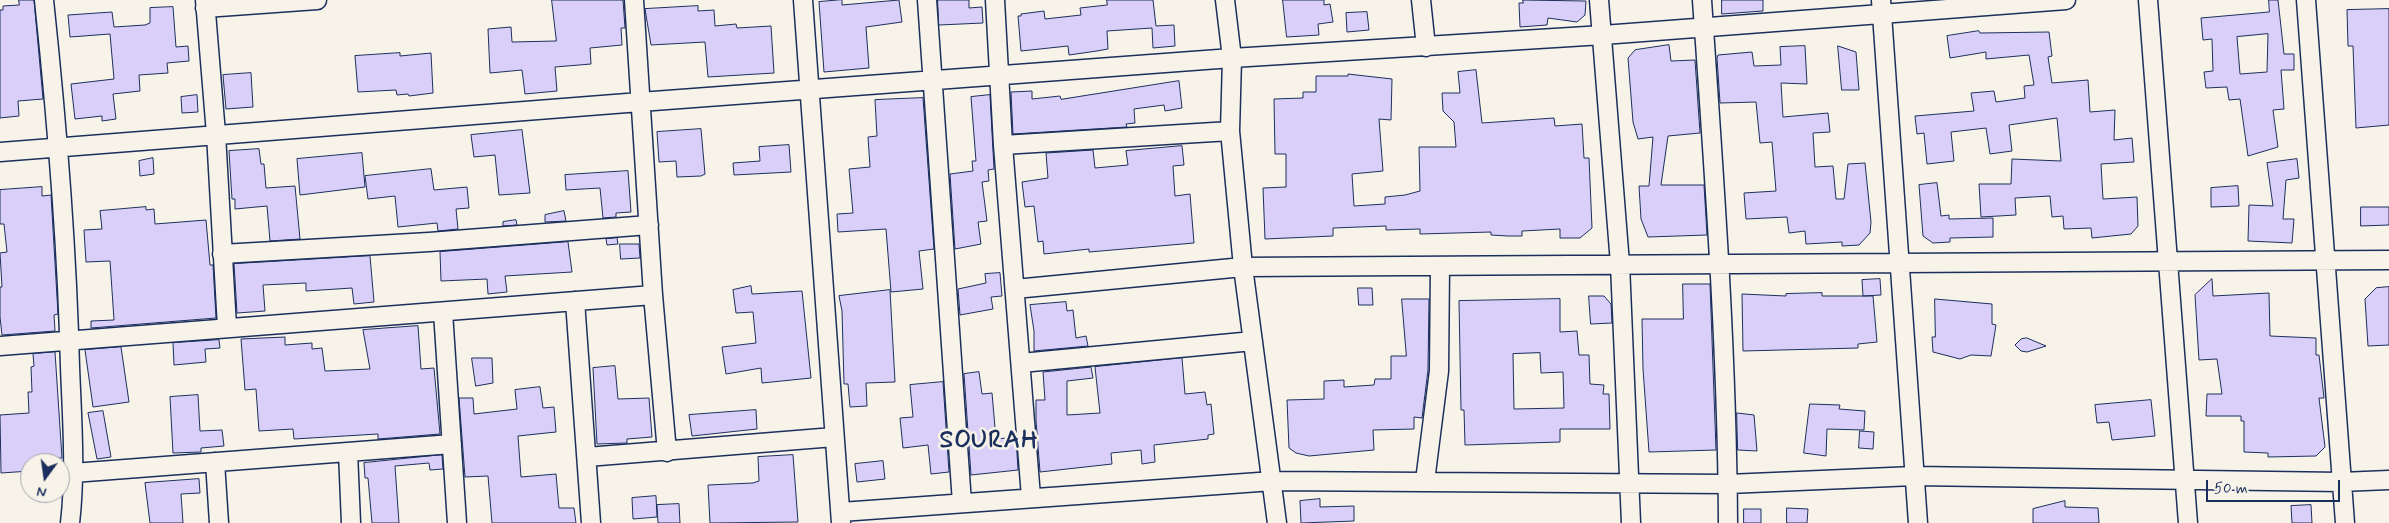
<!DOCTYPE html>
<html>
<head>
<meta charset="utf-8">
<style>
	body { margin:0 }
	#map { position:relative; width:2389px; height:523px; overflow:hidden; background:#f7f3e8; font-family:Mynerve,sans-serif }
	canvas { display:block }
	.north { position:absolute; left:20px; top:453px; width:50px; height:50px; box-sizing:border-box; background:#f7f3e8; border:1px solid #9fa5b1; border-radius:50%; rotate:194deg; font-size:14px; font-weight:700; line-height:20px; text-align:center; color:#1b2f5e }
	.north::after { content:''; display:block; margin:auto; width:18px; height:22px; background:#1b2f5e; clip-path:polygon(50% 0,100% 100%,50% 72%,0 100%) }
	.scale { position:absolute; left:2206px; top:480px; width:134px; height:22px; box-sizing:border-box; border:2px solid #1b2f5e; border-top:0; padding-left:6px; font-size:15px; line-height:18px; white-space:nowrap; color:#1b2f5e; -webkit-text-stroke:4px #f7f3e8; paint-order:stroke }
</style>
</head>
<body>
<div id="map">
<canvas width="2389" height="523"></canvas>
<div class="north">N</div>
<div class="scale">50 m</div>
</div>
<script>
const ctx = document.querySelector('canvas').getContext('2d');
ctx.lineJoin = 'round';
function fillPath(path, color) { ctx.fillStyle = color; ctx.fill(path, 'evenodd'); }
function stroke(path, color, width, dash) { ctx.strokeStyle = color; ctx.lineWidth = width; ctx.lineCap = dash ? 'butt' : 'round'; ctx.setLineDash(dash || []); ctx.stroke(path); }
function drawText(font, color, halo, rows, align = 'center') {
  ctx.font = font + ' Mynerve,sans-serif'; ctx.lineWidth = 5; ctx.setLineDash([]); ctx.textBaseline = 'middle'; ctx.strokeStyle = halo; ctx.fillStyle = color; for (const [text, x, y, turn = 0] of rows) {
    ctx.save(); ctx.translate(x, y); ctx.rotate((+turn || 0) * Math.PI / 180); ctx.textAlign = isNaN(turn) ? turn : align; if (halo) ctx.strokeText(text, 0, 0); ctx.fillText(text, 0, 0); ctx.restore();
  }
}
const building = new Path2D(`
	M19 0H34L43 99 18 101 19 116 0 118V10H3V6L19 5Z
	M552 0H623L625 28H621L622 45 590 48 591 64 555 67 557 91 525 94 522 70 490 73 488 29 511 27 512 42 556 41Z
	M842 0V5L899 0 902 22 866 27 869 68 824 72 819 2Z
	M938 0H969V8L982 7 983 23 939 25Z
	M1107 0H1153L1156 26 1174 25 1175 46 1153 48 1152 28 1107 31 1108 49 1097 51 1069 55 1068 46 1021 51 1018 16H1021V14L1044 11 1045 19 1081 15 1080 8 1107 5Z
	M1283 0H1324V5L1330 4 1333 22 1318 24 1319 35 1287 37Z
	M1523 0 1586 1 1585 15 1577 22 1548 18 1547 25 1520 27 1519 3H1523Z
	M1722 0H1763V11L1722 14Z
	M2269 0H2278L2284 54H2294V70H2281L2284 109 2273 110 2278 147 2248 156 2240 99 2229 100 2227 87 2206 88 2204 72 2213 71 2212 39 2203 40 2201 18 2269 12ZM2268 34 2267 72 2240 74 2237 37Z
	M698 6V11L714 10 715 26 736 24 737 28 771 26 774 73 708 77 705 42 651 45 645 9Z
	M173 7 176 47 188 46 189 61 167 63 168 73 139 75 140 91 113 94 116 119 102 121V116L75 119 71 84 114 79 110 34 70 37 68 15 112 12 114 27 145 25 150 23V8Z
	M2389 9V125L2356 128 2353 46H2348L2347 10Z
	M1367 12 1369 30 1347 32 1346 13Z
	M1979 31 1980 33 2049 32 2052 56 2048 57 2052 83 2088 80 2090 112 2115 110 2114 140 2132 138 2134 162 2101 164 2103 199 2137 197 2138 226 2131 234 2092 238 2091 228 2064 229 2063 216 2052 217 2050 196 2015 198 2016 215 1981 217 1979 184H2011L2012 159 2061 161 2057 118 2009 125 2012 151 1990 154 1986 128 1951 132 1954 161 1927 164 1924 133 1917 134 1915 116 1974 111 1971 93 1994 91 1996 102 2025 98 2024 86 2034 85 2029 55 1986 59V52L1950 58 1947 36Z
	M1669 45 1671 61 1695 60 1700 133 1668 136 1661 185H1704L1707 235 1648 237 1641 219 1639 186H1649L1653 137 1638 139 1633 122 1628 58 1635 50Z
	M1805 46 1807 84 1781 83 1783 117 1828 113 1830 132 1813 133 1815 167 1833 166 1836 199H1844L1848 164 1865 163 1871 222 1870 233 1859 245 1842 246V242L1806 244 1805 231 1789 233 1787 217 1746 219 1744 193 1776 191 1772 142 1760 143 1756 102 1720 103 1717 58 1718 55 1752 52 1754 66 1781 65 1780 47Z
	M1838 46 1856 52 1859 90H1842Z
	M400 53V56L431 53 433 93 409 96 408 94 397 95 396 90 358 92 355 56Z
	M1476 70 1482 123 1554 118 1555 126 1582 124 1584 158H1589L1592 228 1580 238H1560V229L1522 231V236H1508L1491 235V232L1420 234V229L1386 230V226L1333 228V236L1265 239 1263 188 1286 187V154H1275L1274 99 1303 98V92H1316V76H1348V74L1392 79 1391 120 1379 119 1383 171 1352 174 1354 206 1385 204V197L1405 195 1420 191 1419 147H1456L1454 122 1443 111 1442 93H1460L1458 72Z
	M251 73 253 107 226 109 223 75Z
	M1179 81 1182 108 1165 111 1164 105 1134 109 1135 123 1126 124 1127 127 1013 134 1011 92 1032 91V99L1060 96 1061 99Z
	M197 95 198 112 182 113 181 97Z
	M990 95 994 169 988 170 989 181 982 182 987 221 978 222 981 244 955 249 950 174 973 171 972 161H976L971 97Z
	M923 98 934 249 919 251 923 289 891 292 886 229 838 232 837 214 853 213 849 169 870 167 868 137 877 136 875 100Z
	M701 129 705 174 701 176 677 177 676 161 659 162 657 132Z
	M522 130 530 193 499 195 495 155 474 157 471 135Z
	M789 145 791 172 734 175 733 163 760 161 759 147Z
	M1182 146 1184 165 1173 166 1175 196 1190 194 1194 243 1089 252V249L1044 254 1043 241 1038 242 1034 206 1025 207 1022 182 1048 178 1046 153 1093 150 1095 168 1128 165 1126 151Z
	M259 149 261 164H264L266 188 295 186 300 239 270 241 267 206 235 209V199H232L229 151Z
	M362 153 365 187 300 195 297 159Z
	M153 158 154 174 140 176 139 161Z
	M2297 159 2299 178 2286 180 2283 219H2294L2292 243 2248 241 2249 205 2273 206 2267 163Z
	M431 169 434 190 467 187 469 208 456 209 458 229 438 231 437 223 398 227 395 196 368 199 365 176Z
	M628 171 631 212 616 213V217L603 218 600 188 566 190 565 175Z
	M1937 183 1941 216 1949 215V219L1993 218V237L1950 238V242L1933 243 1923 236 1919 185Z
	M2238 186 2239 206 2211 207V188Z
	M42 187V196L51 195 58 314 54 315 55 331 2 335 0 317V287H2L0 253 7 252 4 224H0V190Z
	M146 207V210L154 209 155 224 206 220 210 265H213L216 318 91 328V321L114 320 110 261 86 262 84 230 102 229 100 211Z
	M2361 207H2389V225L2361 226Z
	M564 211 566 221 545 222V215Z
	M516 220 517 225 503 226V222Z
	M617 238 618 244 607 245 606 239Z
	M568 242 572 272 505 276 507 292 488 294 487 279 441 281 440 252Z
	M620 244H639L640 258 621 259Z
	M370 256 374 302 354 304 352 288 306 291V283L263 285 265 311 237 313 234 264Z
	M1000 273 1002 296 991 297 993 309 960 315 958 289 986 283 985 274Z
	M1880 279 1881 295 1863 296 1862 280Z
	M2212 279 2213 296 2269 293 2270 336 2316 338V355H2319L2324 398H2319L2325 447 2316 456 2268 457V453L2244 452V421H2241V416H2206L2207 394H2222L2217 359 2199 360 2195 295Z
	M1683 284H1710L1716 450 1649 452 1643 369 1642 319H1683Z
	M751 286 752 294 802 291 811 378 762 383 761 368 726 374 722 347 756 343 753 312 736 313 733 290Z
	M2389 287V345L2368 346 2365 299 2376 288Z
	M1358 288H1372L1373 305H1359Z
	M890 290 895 382 866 383 867 406 850 407 848 384H844L842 311 839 296Z
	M1822 293V296H1873L1877 342 1858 344V348L1743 351 1742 294 1786 296V294Z
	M1589 296H1604L1611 304 1612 323 1591 324Z
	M1402 299H1429L1428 370 1422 418 1414 417V429L1373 430 1374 450 1309 456 1296 453 1289 448 1287 400 1324 399V381L1344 380V387L1374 385 1375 379H1391V356H1406Z
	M1560 299V332L1577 331 1579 355H1589L1590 384 1604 385 1603 394H1609L1610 429H1560V442L1465 445 1464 410H1461L1459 301ZM1540 353 1541 373 1563 372 1564 408 1514 409 1513 354Z
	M1935 299 1992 304V324L1996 325 1991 356 1971 355 1960 359 1933 352 1932 337H1935Z
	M1066 302 1067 311 1073 310 1076 338 1086 336 1088 346 1034 351V331L1030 305Z
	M418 326 421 369 434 368 440 434 378 439V434L294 439 293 429 259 431 256 389 245 390 241 339 285 337V345L312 343V349L322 348 325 371 370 369 363 330Z
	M2027 338 2046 346 2027 352 2021 351 2015 345 2021 339Z
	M219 340 220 348 205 349 206 362 174 365 173 343Z
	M121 347 129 402 93 407 85 350Z
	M55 352 62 458H59V463H30V471L1 473 0 415 29 413 28 392H32L31 367 34 366 33 354Z
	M472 358H492L493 383 476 386Z
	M1182 358 1185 394 1205 392 1207 405 1211 404 1214 434 1208 435V439L1154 445 1155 462 1142 464 1141 450 1111 453 1112 464 1040 472 1036 420V400H1045L1043 372 1091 367 1093 378 1067 381V415L1100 413 1095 367Z
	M615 366 618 399 649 398 652 437 627 439V443L597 444 593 368Z
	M979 372 982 394 992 393 996 439 1016 437 1018 470 971 475 964 374Z
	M943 382 949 472 931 474 928 445 903 448 900 418 913 417 910 385Z
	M540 387 543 408 554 407 556 432 518 436 521 477 556 474 559 508H574L576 523H492L488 476 465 477 459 398H473L474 414 517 409 515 390Z
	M198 395 200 431 222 430 224 446 201 448V452L173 453 170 397Z
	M2151 400 2155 436 2112 440 2109 422 2097 423 2095 405Z
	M1810 404 1840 405 1839 409 1865 411 1864 430 1827 429 1826 456 1804 453Z
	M756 410 757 429 692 436 689 415Z
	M103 411 111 457 97 459 88 413Z
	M1737 413 1754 415 1757 451 1738 450Z
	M1860 431 1874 432 1873 449 1859 448Z
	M442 455 443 469 430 470 429 463 395 466 399 523H372L368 478H365L364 463Z
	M793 455 798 522 710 523 708 485 753 483 759 481 758 457Z
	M883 461 885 479 857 482 855 464Z
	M199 479 200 493 181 494 183 523H150L145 483Z
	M656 496 657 517 633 519 632 498Z
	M1320 499V507L1354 506V521L1301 523 1300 501Z
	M2065 501V507L2098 508 2099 523H2033V509Z
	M679 504 680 523H658L657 505Z
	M2311 505 2312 523H2292L2291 506Z
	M1787 508 1808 509 1807 523H1787Z
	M1744 509H1761V523H1744Z`);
const street = new Path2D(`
	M44 0C57 122 67 245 70 367 72 419 76 472 70 523
	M205 0 216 134 227 327
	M634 0 653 295 667 452
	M803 0 841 523
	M927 0 962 503
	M995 0 1003 145 1031 497
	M1225 0 1232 58 1230 131 1243 267 1277 523
	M1421 0 1426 47
	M1599 0 1620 264 1631 523
	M1702 0C1714 174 1727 348 1728 523
	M1881 0 1918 523
	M2148 0 2188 523
	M2306 0 2345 523
	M205 8 317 0
	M1003 145 1230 131
	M0 152 640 102 1232 58 1603 35 2066 0
	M222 254 429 242 649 225
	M1015 289 1243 267 2389 260
	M575 301 591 523
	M443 312 457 523
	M0 346 653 295
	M1021 363 1253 341
	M348 452 351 523
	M587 457 834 437
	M215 462 219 523
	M73 473 452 444
	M1425 481 1439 371 1440 266
	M841 512 1273 481 1728 484 1914 476 2341 482 2389 480`);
const districtNames = [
	["SOURAH",989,442]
];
fillPath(building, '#dacff8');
stroke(building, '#1b2f5e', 1);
stroke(street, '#1b2f5e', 21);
stroke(street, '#f7f3e8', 18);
ctx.letterSpacing = '1px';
drawText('bold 25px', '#1b2f5e', '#f7f3e8', districtNames);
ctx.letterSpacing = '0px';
</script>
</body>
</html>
